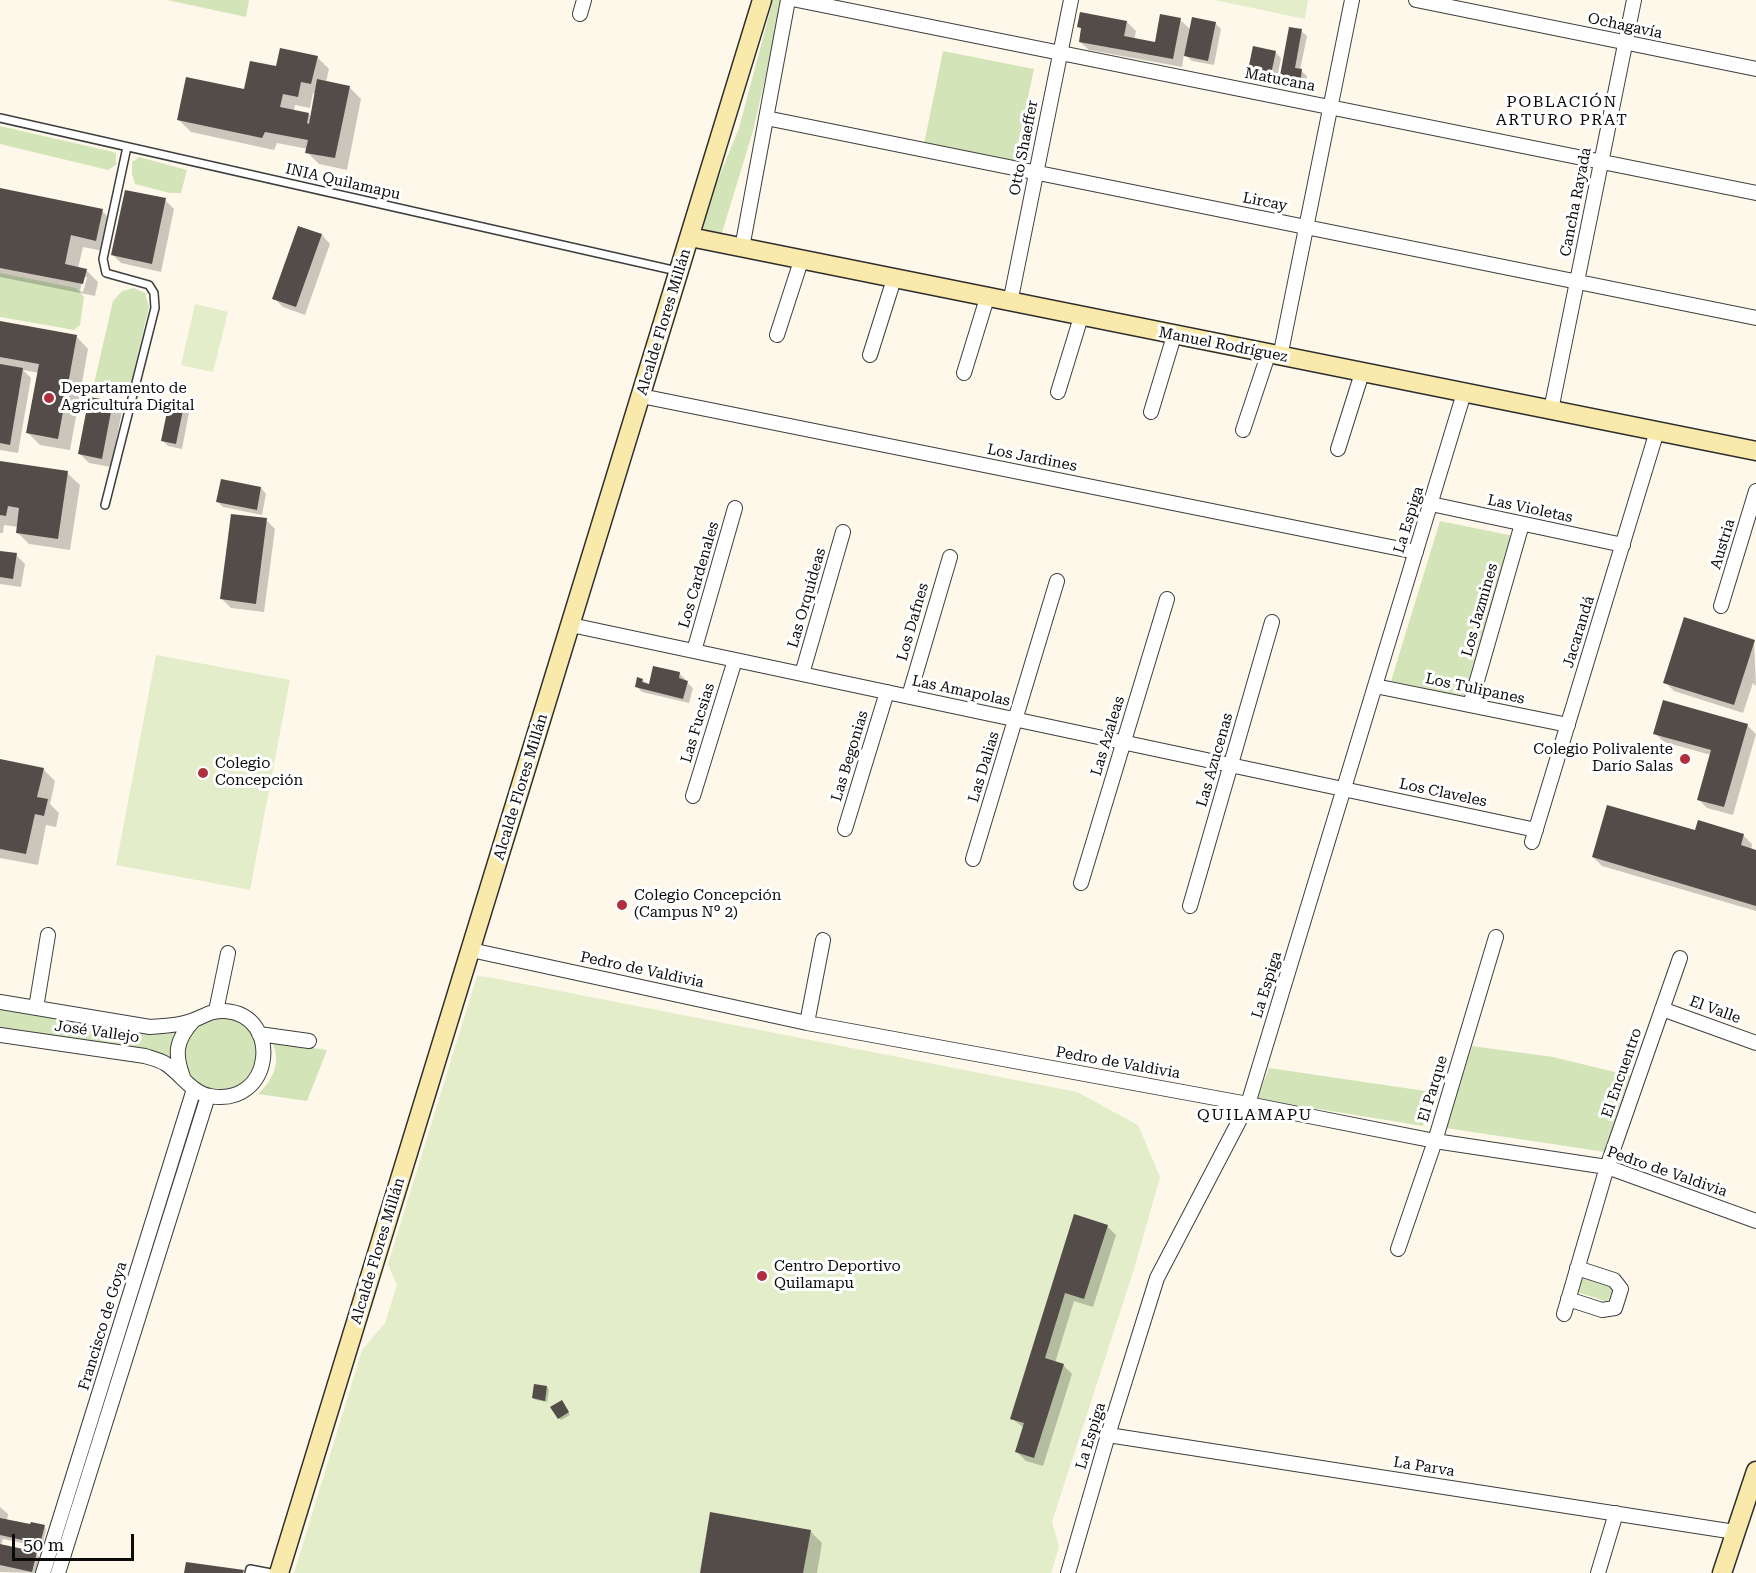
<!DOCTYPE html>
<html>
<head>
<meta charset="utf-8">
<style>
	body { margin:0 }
	#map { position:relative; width:1756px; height:1573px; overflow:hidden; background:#fef8eb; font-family:"Roboto Serif",serif }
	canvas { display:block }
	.scale { position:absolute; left:12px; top:1534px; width:122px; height:27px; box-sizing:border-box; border:3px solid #0b0b0b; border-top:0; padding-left:8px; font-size:18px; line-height:21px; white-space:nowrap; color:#0b0b0b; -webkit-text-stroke:4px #fff; paint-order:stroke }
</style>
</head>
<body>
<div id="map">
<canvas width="1756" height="1573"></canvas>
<div class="scale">50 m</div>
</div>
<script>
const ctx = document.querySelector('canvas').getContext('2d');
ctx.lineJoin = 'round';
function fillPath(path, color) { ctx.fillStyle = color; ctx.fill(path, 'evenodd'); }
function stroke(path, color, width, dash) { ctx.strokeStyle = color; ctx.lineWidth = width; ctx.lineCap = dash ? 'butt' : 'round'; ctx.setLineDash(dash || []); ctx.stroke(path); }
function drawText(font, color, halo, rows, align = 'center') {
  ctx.font = font + ' "Roboto Serif",serif'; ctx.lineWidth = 6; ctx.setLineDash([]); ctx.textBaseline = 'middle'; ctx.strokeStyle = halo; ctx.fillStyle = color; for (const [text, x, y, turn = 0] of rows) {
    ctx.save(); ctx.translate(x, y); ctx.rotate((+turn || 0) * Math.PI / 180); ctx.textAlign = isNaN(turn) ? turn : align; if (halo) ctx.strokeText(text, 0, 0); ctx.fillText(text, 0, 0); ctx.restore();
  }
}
const green = new Path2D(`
	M167 0H249L246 17Z
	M773 0H783L753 131 721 236 697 231 739 128Z
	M943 51 1034 69 1014 163 924 144Z
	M0 126 109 151 116 153V165L108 170 0 144Z
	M139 157 187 170 181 193H170L135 184 132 174V162Z
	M0 273 76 288 84 297 80 325 74 330 0 317Z
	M134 288 145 293 149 307 128 395 93 388 113 301 122 291Z
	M1440 521 1514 536 1464 696 1391 681Z
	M0 1009 139 1034H167L185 1029 177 1070 161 1060 0 1033Z
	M226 1016 241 1021 253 1033 259 1048V1064L240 1089C230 1090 215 1094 207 1091 179 1083 175 1043 195 1025 204 1018 215 1017 226 1016Z
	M272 1042 327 1050 307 1101 258 1094C273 1080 282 1062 272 1042Z
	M1472 1046 1553 1057 1631 1076 1605 1152 1446 1128Z
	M1269 1068 1432 1092 1423 1126 1257 1099Z
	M1582 1277 1613 1287 1608 1302 1577 1292Z`);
const pitch = new Path2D(`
	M1215 0H1308L1305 19Z
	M195 304 228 312 213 372 181 365Z
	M156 655 290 680 250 890 116 865Z
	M477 976 488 977 1077 1092 1138 1125 1160 1177 1135 1266 1052 1522 1059 1547 1051 1573H294L362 1350 385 1323 397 1285 388 1264Z`);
const shadow = new Path2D(`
	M1180 20 1191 30 1215 23 1221 29 1214 65 1192 61 1184 54 1182 67 1089 50 1080 42 1083 30 1078 26 1127 22 1136 31 1134 40 1156 44Z
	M1301 31 1307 36 1300 70 1307 76 1305 89 1286 86 1280 80Z
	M1275 52 1281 58 1276 84 1254 80 1249 74Z
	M317 57 329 69 326 82 349 87 361 99 347 170 319 164 307 152 308 149 277 143 274 150 191 132 179 120 245 91 277 68ZM313 93 316 94 312 117 308 114 294 111 295 105 310 108Z
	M0 190 102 211 114 223 108 252 83 247 78 268 86 270 98 282 95 296 0 277ZM83 277H87L83 292 80 291Z
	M165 200 174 209 161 272 121 263 112 254Z
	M299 228 322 235 330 244 305 315 283 307 274 298Z
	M0 323 76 336 88 349 70 450 40 445 28 433 39 373 23 370 31 378 18 453 0 450Z
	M113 402 122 411 111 467 89 463 80 454Z
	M184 406 189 412 182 449 168 446 163 441Z
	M0 463 67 473 80 485 70 550 29 544 17 532 18 527 4 525 3 533H0Z
	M261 488 266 494 262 515 223 507 218 502Z
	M266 520 275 529 264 612 231 608 222 599Z
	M0 552 16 555 25 564 21 587 0 584Z
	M1754 641 1756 686 1753 683 1743 713 1674 691 1665 682Z
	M679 673 685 679V681L693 688 689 703 642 692 637 687 642 680 650 685Z
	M1747 725 1756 734 1733 815 1707 808 1699 800 1711 755 1664 742 1655 733Z
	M0 760 43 769 55 781 50 804 59 813 56 827 46 825 38 865 0 858Z
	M1696 832 1743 835 1752 844 1751 850 1756 851V911L1602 866 1593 857Z
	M1075 1216 1107 1226 1116 1235 1093 1307 1074 1301 1055 1363 1063 1365 1072 1374 1043 1466 1026 1461 1017 1452 1024 1428 1011 1418Z
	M547 1387 549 1390 547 1402 536 1400 533 1398Z
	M564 1404 570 1415 561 1420 559 1418Z
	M0 1507 8 1514 7 1521 44 1526 46 1529 43 1545 32 1543 31 1545 3 1539 1 1545 36 1554 45 1563 43 1573 0 1572Z
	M810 1531 822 1543 817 1573H701Z`);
const building = new Path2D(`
	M1080 12 1127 21 1124 36 1155 42 1160 14 1181 18 1173 59 1079 42 1081 28 1077 27Z
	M1192 17 1216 22 1208 61 1184 56Z
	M1289 27 1302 29 1295 68 1302 69 1300 85 1279 81Z
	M1253 46 1276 51 1270 79 1247 75Z
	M280 48 318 56 311 84 301 82 298 97 283 94 280 107 309 113 307 123 309 124 317 79 350 86 335 158 305 153 308 140 265 132 262 138 177 120 186 77 244 89 250 61 276 66Z
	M0 188 103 209 96 241 71 235 65 264 87 269 83 284 0 268Z
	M125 190 166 198 152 264 111 255Z
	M298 226 322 234 296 307 272 299Z
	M0 321 77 335 58 439 26 433 39 364 0 357Z
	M0 364 23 368 10 445 0 443Z
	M89 397 113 401 102 459 78 454Z
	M169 402 184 405 176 444 161 441Z
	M0 461 68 471 58 539 16 533 19 508 8 506 6 516 0 515Z
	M221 479 261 487 257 510 216 502Z
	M231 514 267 518 256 604 220 599Z
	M0 551 17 553 13 579 0 577Z
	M1684 617 1755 640 1734 705 1663 683Z
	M653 666 680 672 679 678 688 681 683 699 635 687 637 677 643 679 642 682 649 684Z
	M1663 700 1748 724 1724 807 1697 800 1711 750 1653 734Z
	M0 759 44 768 37 797 48 799 44 816 35 814 26 854 0 849Z
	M1607 805 1695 830 1698 820 1744 834 1741 845 1756 850V906L1592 857Z
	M1074 1214 1108 1225 1084 1299 1065 1293 1045 1358 1064 1364 1034 1458 1015 1452 1024 1423 1010 1419Z
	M534 1384 547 1386 545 1401 532 1398Z
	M562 1400 569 1412 558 1419 550 1407Z
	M710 1512 811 1530 803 1573H700Z
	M0 1518 30 1524 31 1522 45 1525 40 1544 0 1535Z
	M0 1544 37 1552 32 1572 0 1565Z
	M186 1562 244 1570 243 1573H184Z`);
const lane = new Path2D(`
	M0 118 677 271
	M105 505 155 308 154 293 149 285 106 273 103 259 127 147
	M249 1573 250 1569 271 1573`);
const street = new Path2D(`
	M797 0 1756 193
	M1416 0 1756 69
	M580 14 584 0
	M766 118 1756 318
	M742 248 788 0
	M1010 303 1071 0
	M777 335 801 261
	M870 355 894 279
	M1280 357 1352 0
	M964 373 987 298
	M1058 392 1081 317
	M641 396 1416 552
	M1551 410 1634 0
	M1151 412 1174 336
	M1243 430 1268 355
	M1338 449 1362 373
	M1431 504 1623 545
	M1721 606 1756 491
	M571 625 1536 830
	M694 651 735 508
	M802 674 843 532
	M1375 686 1568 725
	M909 696 950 557
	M1470 705 1522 524
	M693 796 735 660
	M845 829 887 692
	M1532 842 1657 431
	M973 859 1057 581
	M1081 883 1167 599
	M1190 906 1272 622
	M471 950 807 1023 1248 1104 1435 1141 1607 1167 1756 1221
	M0 1002 150 1027C164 1026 177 1026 191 1021 203 1017 211 1010 225 1011 283 1015 273 1108 210 1096 192 1093 181 1074 166 1064 160 1060 151 1058 145 1056L0 1035
	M36 1008 48 935
	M1662 1009 1756 1043
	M216 1011 228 953
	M807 1023 823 940
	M259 1034 309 1041
	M183 1077C174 1053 176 1040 193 1021
	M1398 1249 1435 1141 1496 937
	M1568 1299 1602 1310 1615 1308 1621 1289 1614 1280 1577 1268
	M1564 1314 1607 1167 1680 958
	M1108 1435 1735 1532
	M43 1573 194 1089
	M58 1573 208 1096
	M1068 1573 1108 1435 1157 1278 1248 1104 1464 393
	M1598 1573 1616 1513`);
const secondary = new Path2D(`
	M690 237 1756 451
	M279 1573 762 0
	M1722 1573 1756 1471`);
const markers = [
	[49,398,6,"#b02f3f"],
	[1685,759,6,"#b02f3f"],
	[203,773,6,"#b02f3f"],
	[622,905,6,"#b02f3f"],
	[762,1276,6,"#b02f3f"]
];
const streetNames = [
	["Ochagavía",1625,26,12],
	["Matucana",1280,80,11],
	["Otto Shaeffer",1024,148,-79],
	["INIA Quilamapu",343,182,13],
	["Lircay",1265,202,11],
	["Cancha Rayada",1576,202,-79],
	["Alcalde Flores Millán",664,322,-73],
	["Manuel Rodríguez",1223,345,11],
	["Los Jardines",1032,458,11],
	["Las Violetas",1530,509,12],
	["La Espiga",1409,520,-73],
	["Austria",1723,544,-73],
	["Los Cardenales",699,575,-74],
	["Las Orquídeas",807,598,-74],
	["Los Jazmines",1480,610,-74],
	["Los Dafnes",913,622,-74],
	["Jacarandá",1579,632,-73],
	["Los Tulipanes",1475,689,12],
	["Las Amapolas",961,691,12],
	["Las Fucsias",698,723,-73],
	["Las Azaleas",1108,736,-73],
	["Las Begonias",850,756,-73],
	["Las Azucenas",1215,760,-74],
	["Las Dalias",984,767,-73],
	["Alcalde Flores Millán",521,787,-73],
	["Los Claveles",1443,793,12],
	["Pedro de Valdivia",642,970,12],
	["La Espiga",1267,985,-73],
	["El Valle",1715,1010,20],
	["José Vallejo",97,1032,8],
	["Pedro de Valdivia",1118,1063,10],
	["El Encuentro",1622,1073,-71],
	["El Parque",1433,1089,-73],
	["Pedro de Valdivia",1667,1172,19],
	["Alcalde Flores Millán",378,1251,-73],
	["Francisco de Goya",103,1326,-73],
	["La Espiga",1091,1436,-73],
	["La Parva",1424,1467,9]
];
const poiNames = [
	["Departamento de",61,389],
	["Agricultura Digital",61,406],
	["Colegio Polivalente",1673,750,"right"],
	["Darío Salas",1673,767,"right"],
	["Colegio",215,764],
	["Concepción",215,781],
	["Colegio Concepción",634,896],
	["(Campus N° 2)",634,913],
	["Centro Deportivo",774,1267],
	["Quilamapu",774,1284]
];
const neighbourhoodNames = [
	["POBLACIÓN",1562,102],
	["ARTURO PRAT",1562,120],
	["QUILAMAPU",1255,1115]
];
fillPath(green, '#d3e5b8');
fillPath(pitch, '#e3edc9');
fillPath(shadow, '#0003');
fillPath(building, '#534c49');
stroke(lane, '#3e3e3e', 10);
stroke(street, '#3e3e3e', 16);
stroke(secondary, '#2d2d2d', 21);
stroke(lane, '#fff', 7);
stroke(street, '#fff', 14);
stroke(secondary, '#f9eaab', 18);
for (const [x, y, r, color] of markers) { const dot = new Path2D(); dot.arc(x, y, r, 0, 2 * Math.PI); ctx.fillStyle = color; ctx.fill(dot); stroke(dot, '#fff', 2); }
drawText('15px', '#0b0b0b', '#fff', streetNames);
drawText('15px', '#0b0b0b', '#fff', poiNames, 'left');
ctx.letterSpacing = '1.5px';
drawText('16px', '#0b0b0b', '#fff', neighbourhoodNames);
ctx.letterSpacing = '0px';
</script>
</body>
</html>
